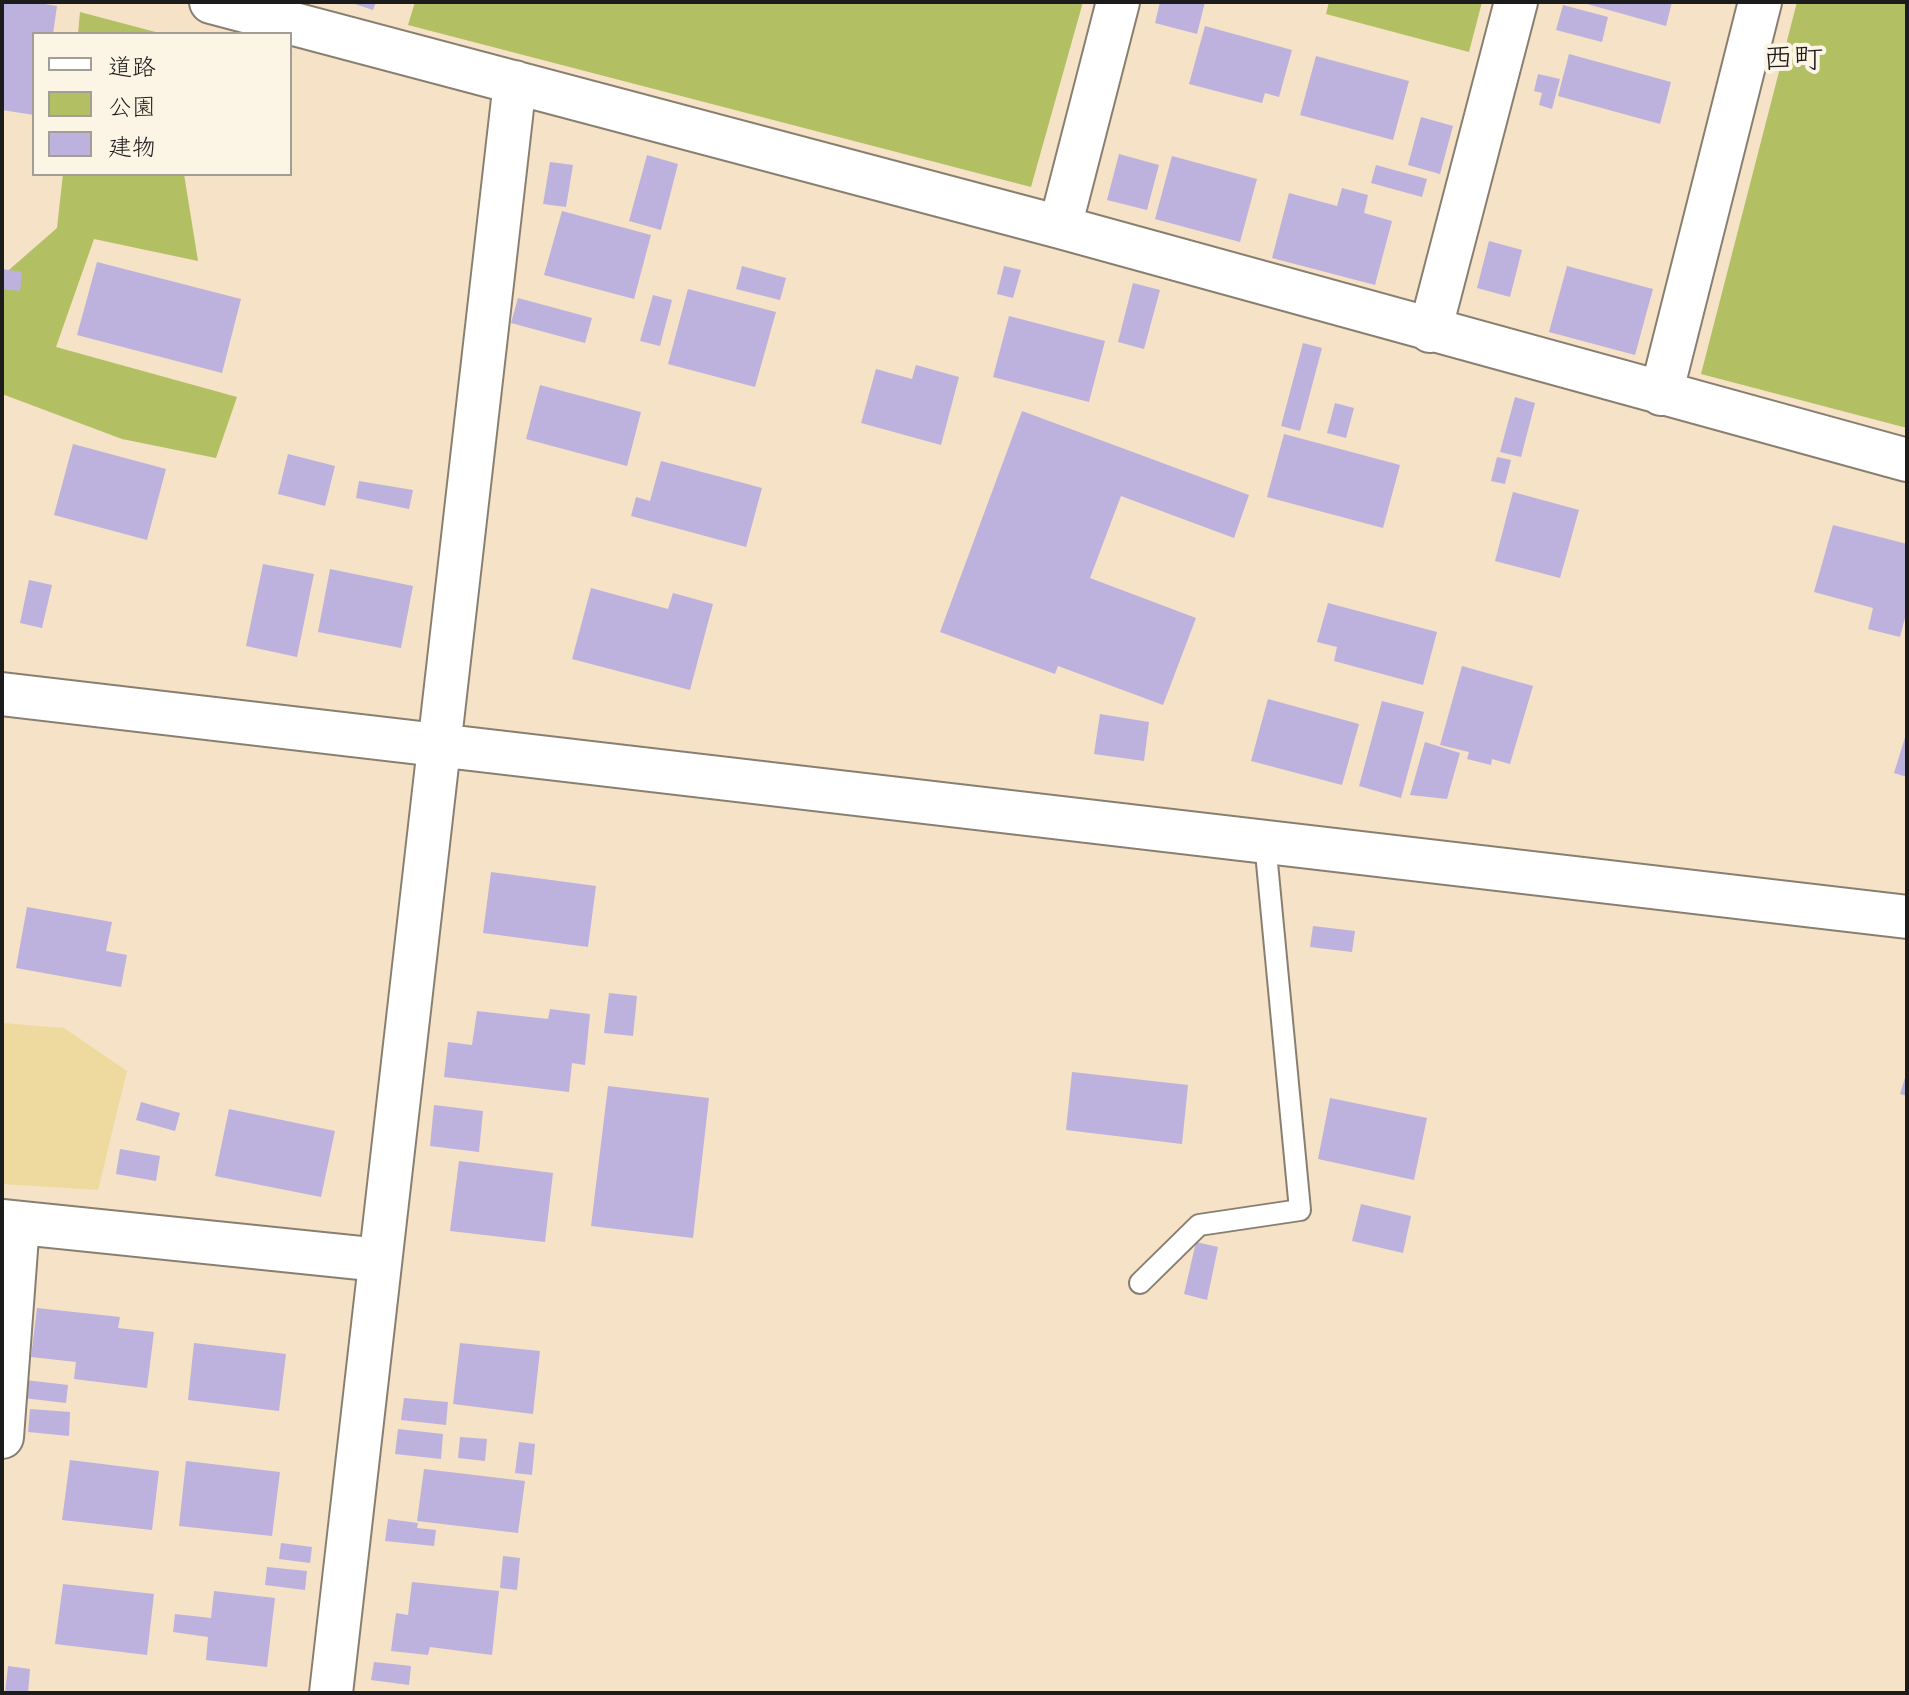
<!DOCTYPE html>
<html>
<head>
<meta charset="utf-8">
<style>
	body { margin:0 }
	#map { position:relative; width:1909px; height:1695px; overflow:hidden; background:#f6e2c6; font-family:Itim,"Klee One",sans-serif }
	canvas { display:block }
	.frame { position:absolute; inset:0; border:4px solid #1c1c1c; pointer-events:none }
	.legend { position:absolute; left:32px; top:32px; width:260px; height:144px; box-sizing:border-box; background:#fcf5e5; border:2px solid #a29e95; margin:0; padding:10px 14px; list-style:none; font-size:24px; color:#1c1c1c }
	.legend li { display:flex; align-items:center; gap:16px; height:40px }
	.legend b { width:40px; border:2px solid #a29e95 }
</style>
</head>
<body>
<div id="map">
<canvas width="1909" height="1695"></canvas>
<div class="frame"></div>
<ul class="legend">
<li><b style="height:10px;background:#fff"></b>道路</li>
<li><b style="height:22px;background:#b2bf62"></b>公園</li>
<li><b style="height:22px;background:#bcb2dd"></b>建物</li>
</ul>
</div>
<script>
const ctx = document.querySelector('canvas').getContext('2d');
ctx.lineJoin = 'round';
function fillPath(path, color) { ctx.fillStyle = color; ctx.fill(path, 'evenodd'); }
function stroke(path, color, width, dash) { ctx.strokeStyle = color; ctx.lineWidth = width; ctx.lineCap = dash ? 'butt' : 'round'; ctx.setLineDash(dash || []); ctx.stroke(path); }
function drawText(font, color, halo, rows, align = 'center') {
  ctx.font = font + ' Itim,"Klee One",sans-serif'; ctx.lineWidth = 8; ctx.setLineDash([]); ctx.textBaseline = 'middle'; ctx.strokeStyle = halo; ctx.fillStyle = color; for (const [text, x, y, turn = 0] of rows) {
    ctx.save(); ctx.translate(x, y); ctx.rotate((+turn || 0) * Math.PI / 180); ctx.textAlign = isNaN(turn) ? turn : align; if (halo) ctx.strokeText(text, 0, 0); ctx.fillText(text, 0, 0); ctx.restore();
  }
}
const green = new Path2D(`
	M415 2H1083L1031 187 408 25Z
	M1329 2H1482L1469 52 1326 14Z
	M1797 2H1907V428L1701 374Z
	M80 12 163 34H78Z
	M63 174H184L198 261 94 239 56 347 237 397 216 458 122 439 2 394V276L57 228Z`);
const sand = new Path2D(`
	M2 1023 64 1028 127 1071 98 1190 2 1184Z`);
const building = new Path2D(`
	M2 2H33L57 6 53 34H34V115L2 110Z
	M349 2H376L373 10Z
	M1160 2H1205L1197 34 1155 23Z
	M1580 2H1672L1666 26Z
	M1563 5 1608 17 1602 42 1556 30Z
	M1205 26 1292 50 1279 97 1265 93 1262 103 1189 84Z
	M1569 54 1671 82 1660 124 1558 96Z
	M1316 56 1409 81 1393 140 1300 115Z
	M1538 74 1560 79 1552 109 1539 105 1542 93 1534 91Z
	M1421 117 1453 126 1440 174 1408 165Z
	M1119 154 1159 165 1147 210 1107 200Z
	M647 155 678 164 661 230 629 221Z
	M1172 156 1257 179 1240 242 1155 219Z
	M550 162 573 165 566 207 543 204Z
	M1376 165 1427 179 1422 197 1371 183Z
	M1342 188 1368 195 1364 213 1392 221 1375 285 1272 258 1289 193 1337 206Z
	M562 211 651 235 634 299 544 275Z
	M1489 241 1522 250 1510 297 1477 288Z
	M97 262 241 299 222 373 77 335Z
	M742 266 786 278 780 300 736 289Z
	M1004 266 1021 270 1013 298 997 294Z
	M1567 266 1653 289 1635 355 1549 332Z
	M2 269 22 272 20 291 2 289Z
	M1133 283 1160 290 1144 349 1118 342Z
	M688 289 776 312 755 387 668 364Z
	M653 295 672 300 660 346 640 341Z
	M518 298 592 318 585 343 511 323Z
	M1009 316 1105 341 1089 402 993 377Z
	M1303 343 1322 348 1300 431 1281 426Z
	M916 365 959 377 941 445 861 423 876 369 912 379Z
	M540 385 641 412 627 466 526 439Z
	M1515 397 1535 403 1521 457 1500 452Z
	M1335 403 1354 408 1346 438 1327 433Z
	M1022 411 1249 495 1234 538 1121 496 1090 578 1196 618 1163 705 1058 666 1055 674 940 632Z
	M1284 434 1400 465 1383 528 1267 497Z
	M73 444 166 469 147 540 54 515Z
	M288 454 335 466 325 506 278 494Z
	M1497 457 1511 460 1505 484 1491 481Z
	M661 461 762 488 746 547 631 516 636 497 650 501Z
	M359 481 413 490 409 509 356 498Z
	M1513 492 1579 510 1560 578 1495 561Z
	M1833 525 1907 544V610L1900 637 1868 629 1873 608 1814 592Z
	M263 564 314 574 297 657 246 646Z
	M330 569 413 586 401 648 318 632Z
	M29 580 52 585 42 628 20 623Z
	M591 588 668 609 673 593 713 604 690 690 572 659Z
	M1328 603 1437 632 1423 685 1334 661 1337 647 1317 642Z
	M1462 666 1533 686 1510 764 1492 759 1491 765 1467 759 1469 752 1440 745Z
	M1268 699 1359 724 1342 785 1251 761Z
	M1382 701 1424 712 1401 798 1359 786Z
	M1100 714 1149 722 1144 761 1094 754Z
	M1907 731V777L1894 773Z
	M1425 742 1460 753 1447 799 1410 795Z
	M491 872 596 886 588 947 483 933Z
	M27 907 112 922 106 951 127 955 121 987 16 968Z
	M1313 926 1355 931 1352 952 1310 947Z
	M609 993 637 996 633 1036 604 1033Z
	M550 1009 590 1014 585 1065 572 1063 569 1092 444 1077 448 1042 472 1045 477 1011 548 1019Z
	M1907 1071V1096L1900 1094Z
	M1072 1072 1188 1085 1182 1144 1066 1130Z
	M608 1086 709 1098 693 1238 591 1226Z
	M1330 1098 1427 1118 1414 1180 1318 1159Z
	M141 1102 180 1113 175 1131 136 1120Z
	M434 1105 483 1111 479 1152 430 1146Z
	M229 1109 335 1131 321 1197 215 1176Z
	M120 1149 160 1156 156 1181 116 1174Z
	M459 1161 553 1173 545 1242 450 1231Z
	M1361 1204 1411 1216 1403 1253 1352 1241Z
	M1196 1242 1218 1247 1207 1300 1184 1294Z
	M37 1308 120 1317 118 1328 154 1332 147 1388 74 1379 76 1362 31 1357Z
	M194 1343 286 1354 279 1411 188 1400Z
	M460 1343 540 1351 533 1414 453 1404Z
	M25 1380 68 1385 66 1403 23 1398Z
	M404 1398 448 1402 446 1425 401 1420Z
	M30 1409 70 1412 69 1436 28 1432Z
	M398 1429 443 1434 441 1459 395 1454Z
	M460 1437 487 1439 485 1461 458 1458Z
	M519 1442 535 1444 532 1475 515 1473Z
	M70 1460 159 1471 152 1530 62 1520Z
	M186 1461 280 1472 272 1536 179 1526Z
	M424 1469 525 1481 518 1533 417 1521Z
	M388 1519 418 1523 417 1528 436 1530 434 1546 385 1541Z
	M281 1543 312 1547 310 1563 279 1559Z
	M503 1556 520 1558 517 1590 500 1588Z
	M267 1567 307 1571 305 1590 265 1585Z
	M412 1582 499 1591 492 1655 430 1647 428 1655 391 1651 396 1613 408 1615Z
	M63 1584 154 1594 147 1655 55 1644Z
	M214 1591 275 1598 267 1667 206 1660 208 1637 173 1632 175 1614 211 1618Z
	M374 1662 411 1666 409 1685 371 1680Z
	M8 1666 30 1669 28 1693H5Z`);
const lane = new Path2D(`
	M1140 1283 1199 1225 1300 1210 1265 842`);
const street = new Path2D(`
	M211 2 1060 227 1907 460
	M1060 227 1118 2
	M1430 331 1516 2
	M1661 394 1760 2
	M2 694 1907 917
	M2 1221 380 1260
	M2 1437 18 1223
	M331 1693 515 82`);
const quarterNames = [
	["西町",1793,60]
];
fillPath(green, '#b2bf62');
fillPath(sand, '#eeda9e');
fillPath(building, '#bcb2dd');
stroke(lane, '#897f71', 24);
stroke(street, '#897f71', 46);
stroke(lane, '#fff', 20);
stroke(street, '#fff', 42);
drawText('30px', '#1c1c1c', '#fcf5e5', quarterNames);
</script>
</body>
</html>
